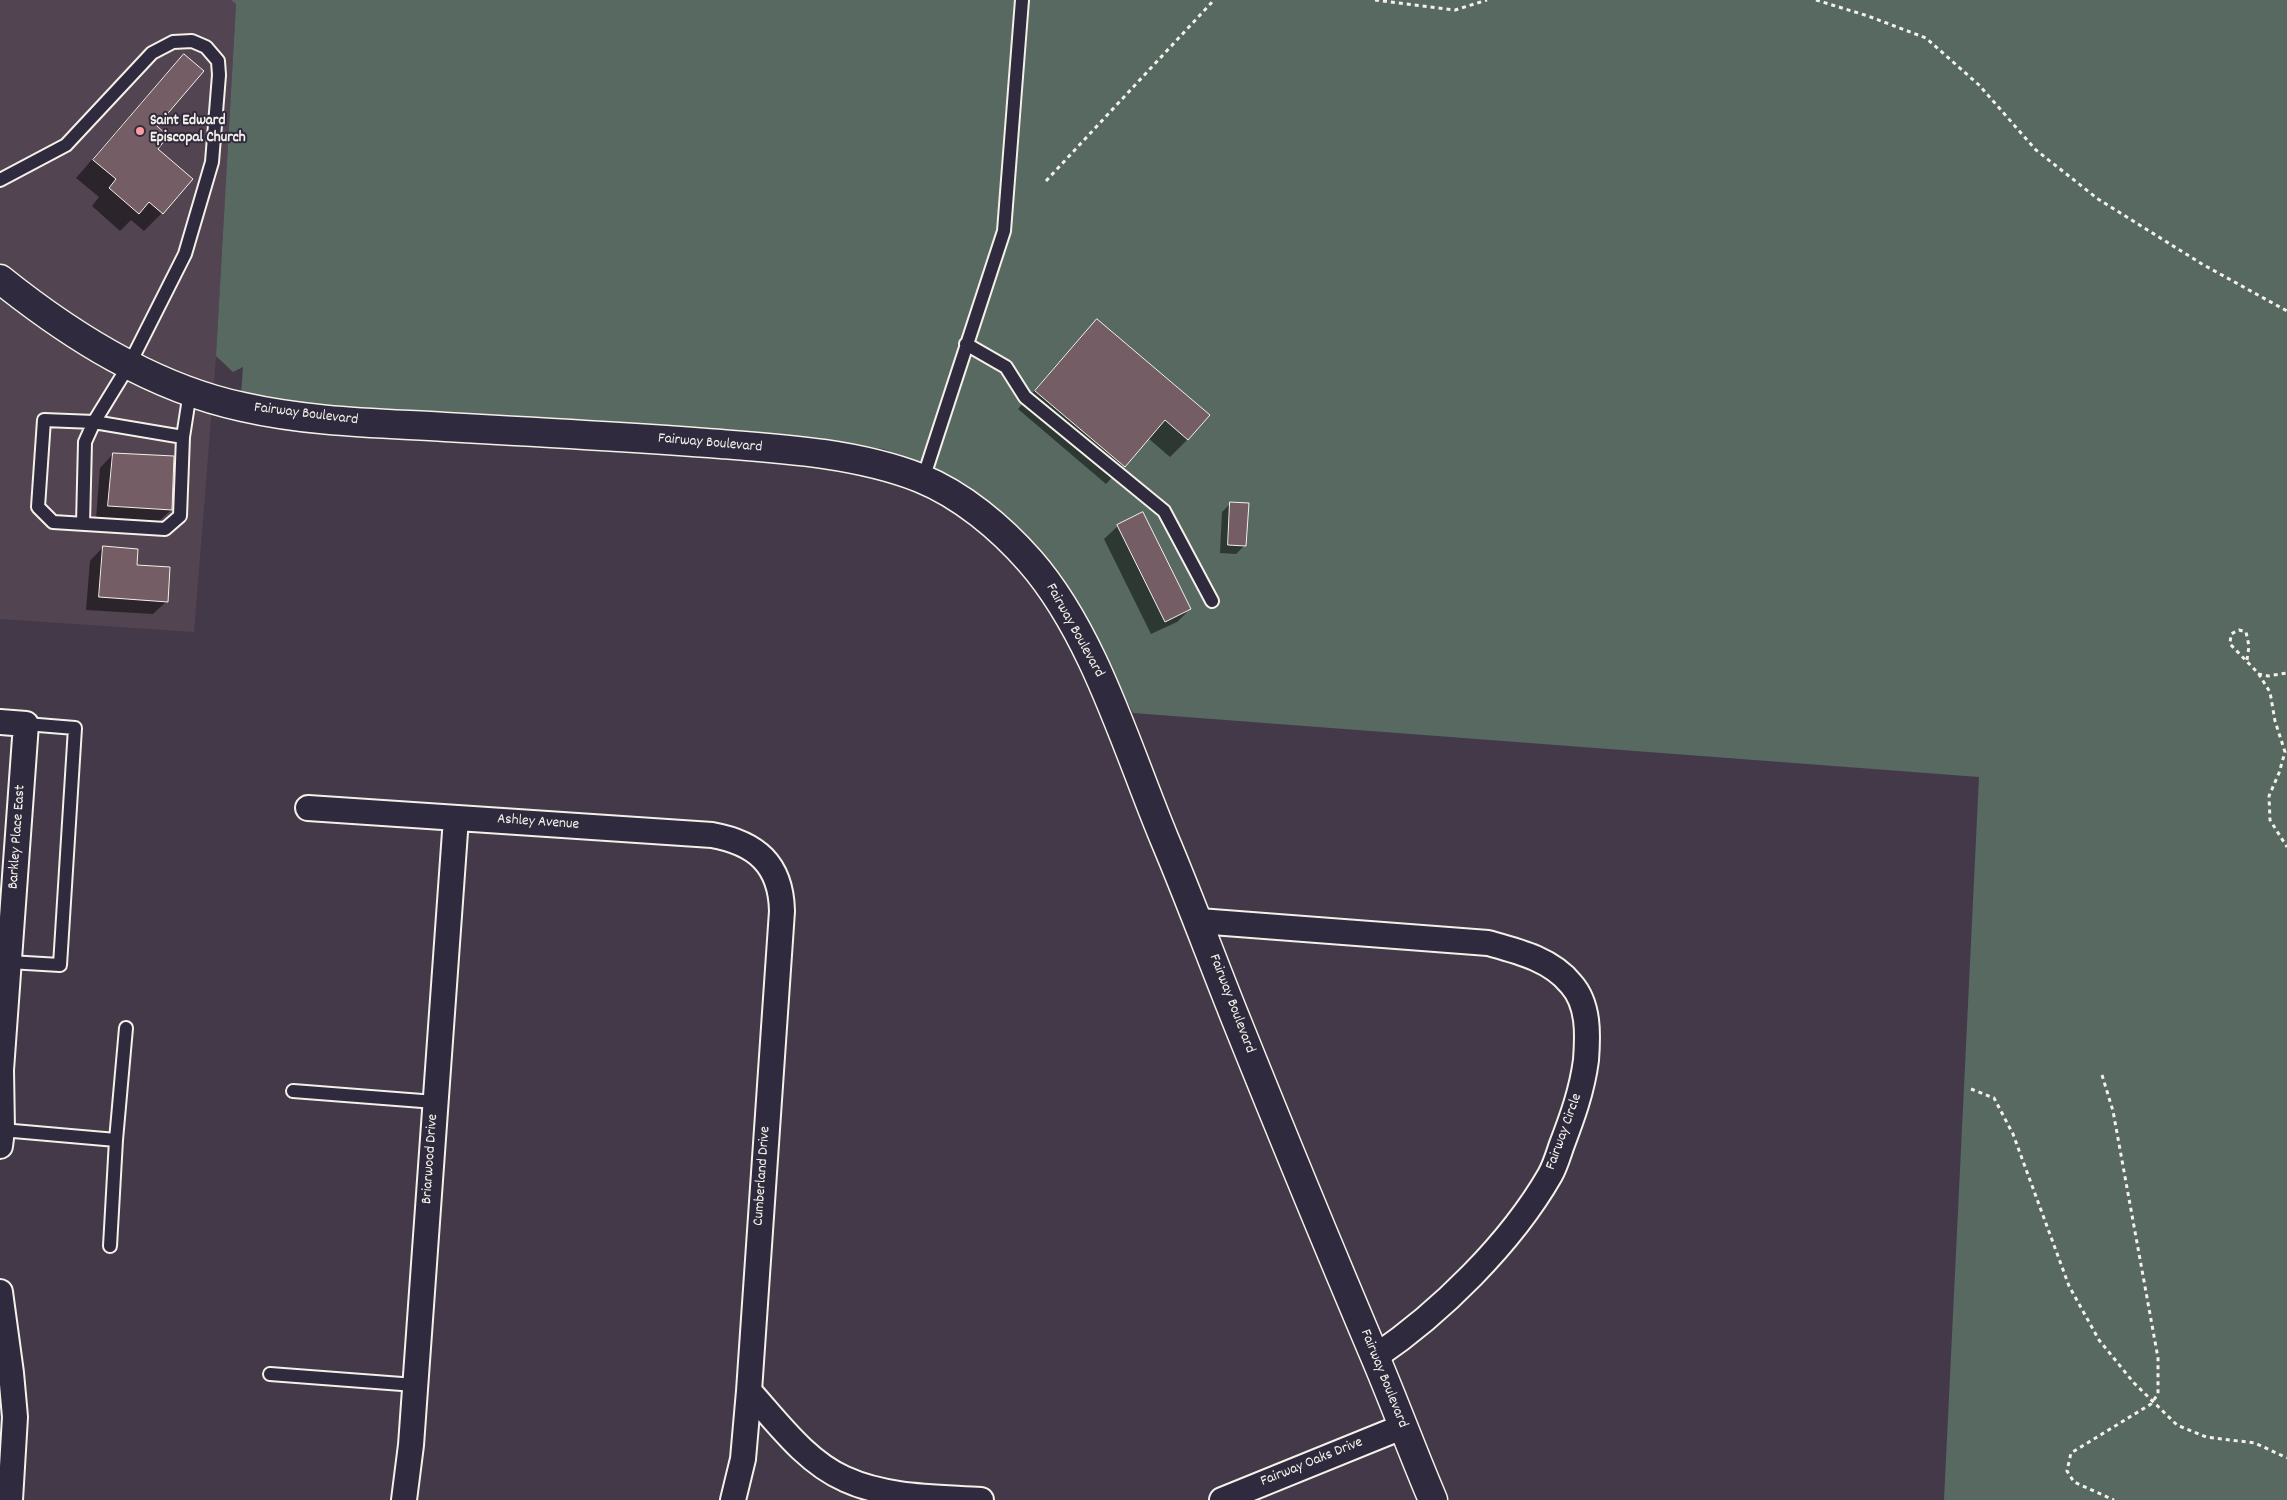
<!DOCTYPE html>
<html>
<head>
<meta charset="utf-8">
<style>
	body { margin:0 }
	canvas { display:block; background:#443949 }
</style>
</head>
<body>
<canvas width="2287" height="1500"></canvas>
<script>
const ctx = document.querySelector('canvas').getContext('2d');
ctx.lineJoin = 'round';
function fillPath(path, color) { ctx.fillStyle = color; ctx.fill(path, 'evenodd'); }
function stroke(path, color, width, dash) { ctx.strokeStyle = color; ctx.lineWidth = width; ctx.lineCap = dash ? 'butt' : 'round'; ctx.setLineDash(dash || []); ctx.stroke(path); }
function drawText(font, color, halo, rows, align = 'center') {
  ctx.font = font + ' Dekko,sans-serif'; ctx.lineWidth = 4; ctx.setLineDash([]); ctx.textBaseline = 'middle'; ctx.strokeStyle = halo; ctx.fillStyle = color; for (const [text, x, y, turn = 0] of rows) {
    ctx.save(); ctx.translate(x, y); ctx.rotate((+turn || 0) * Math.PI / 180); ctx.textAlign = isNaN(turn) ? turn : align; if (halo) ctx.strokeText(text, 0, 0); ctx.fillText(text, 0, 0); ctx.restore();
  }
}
const built = new Path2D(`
	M0 0H231L236 4 216 356 194 632 0 619Z`);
const green = new Path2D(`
	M231 0H2287V1500H1944L1979 777 1133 713 1087 621 1061 575 1015 525 945 474 884 449 798 439 330 408 241 395 243 367 233 372 216 356 236 4Z`);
const shadow = new Path2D(`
	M184 56 155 126 162 213 144 231 131 220 120 231 92 206 99 197 76 178 166 74Z
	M1097 320 1188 439 1170 457 1148 438 1106 484 1018 409Z
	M113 454 171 510 157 523 96 519 100 468Z
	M1231 503 1245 545 1236 554 1220 553 1222 512Z
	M1118 526 1190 609 1177 622 1151 634 1104 539Z
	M103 547 136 566 167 601 153 614 86 610 90 561Z`);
const building = new Path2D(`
	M184 54 204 71 157 126 168 136 158 149 193 179 163 214 149 202 139 214 109 188 116 179 93 160Z
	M1097 319 1210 415 1188 440 1165 420 1125 467 1035 391Z
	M113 453 174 456 172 510 108 506Z
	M1230 502 1249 503 1246 546 1228 545Z
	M1143 512 1191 609 1165 622 1117 525Z
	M103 546 138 549 137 565 170 567 168 602 99 597Z`);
const path = new Path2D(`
	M1375 0 1455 10 1487 0
	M1816 0 1868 16 1926 38 1979 85 2036 150 2098 199 2202 264 2287 311
	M1046 181 1214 0
	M2247 660 2249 646 2246 632 2239 630 2231 634 2230 644 2258 673 2270 692 2275 721 2285 752 2279 773 2269 796 2270 820 2287 847
	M2258 674 2268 676 2287 673
	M2102 1075 2113 1111 2158 1358V1394L2151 1404 2071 1453 2067 1471 2074 1482 2114 1500
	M1971 1089 1994 1098 2013 1134 2069 1286 2099 1340 2134 1383 2177 1425 2206 1437 2255 1443 2287 1458`);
const service = new Path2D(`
	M0 180 66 145 152 53 173 42 192 41 206 47 218 61 219 75 212 162 185 254 129 365 94 422 44 420 38 507 53 522 165 529 180 516 183 437 190 392
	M966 344 1006 367 1025 397 1164 511 1212 601
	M923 479 1004 231 1022 0
	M83 524 85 442 94 422 183 437
	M9 962 60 965 75 728 26 724
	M293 1091 435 1102
	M2 1130 116 1140
	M110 1246 116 1140 126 1028
	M270 1374 415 1385`);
const minor = new Path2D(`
	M0 722 26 724 1 1070 2 1130 0 1146
	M308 808 712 835C756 843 781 864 782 911L749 1391 743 1459 733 1500
	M1199 921 1488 943C1517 951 1551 959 1571 984 1589 1004 1588 1034 1586 1060 1582 1091 1572 1118 1561 1147 1558 1156 1555 1166 1550 1175 1511 1243 1440 1313 1375 1357
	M0 1292 11 1373 15 1417 10 1500
	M749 1391C777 1422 806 1462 845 1479 886 1498 936 1497 981 1500
	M404 1500 411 1445 456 818
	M1222 1500 1402 1427`);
const tertiary = new Path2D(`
	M0 279C71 336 153 388 243 407 309 422 377 423 445 427 537 432 629 437 721 444 787 449 859 454 920 478 962 495 1001 528 1030 561 1094 634 1127 749 1164 838 1189 897 1211 957 1235 1017 1280 1129 1326 1241 1373 1352 1394 1401 1412 1451 1433 1500`);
const markers = [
	[140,131,5,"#ff9aa2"]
];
const poiNames = [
	["Saint Edward",150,122],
	["Episcopal Church",150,139]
];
const streetNames = [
	["Fairway Boulevard",306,415,7],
	["Fairway Boulevard",710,444,5],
	["Fairway Boulevard",1074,631,61],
	["Ashley Avenue",538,823,4],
	["Barkley Place East",18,837,-86],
	["Fairway Boulevard",1231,1004,69],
	["Fairway Circle",1565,1132,-70],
	["Briarwood Drive",431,1159,-86],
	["Cumberland Drive",763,1176,-86],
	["Fairway Boulevard",1383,1379,68],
	["Fairway Oaks Drive",1312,1463,-22]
];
fillPath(built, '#534451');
fillPath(green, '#576961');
fillPath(shadow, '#0007');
fillPath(building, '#755d65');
stroke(building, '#f4f1e8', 1);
stroke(service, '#f4f1e8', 16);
stroke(minor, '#f4f1e8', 28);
stroke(tertiary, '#f4f1e8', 31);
stroke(path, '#f4f1e8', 3, [4, 4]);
stroke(service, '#2f2a3d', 12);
stroke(minor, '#2f2a3d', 24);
stroke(tertiary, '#2f2a3d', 28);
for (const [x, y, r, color] of markers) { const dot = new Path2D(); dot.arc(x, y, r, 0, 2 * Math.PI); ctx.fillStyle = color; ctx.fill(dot); stroke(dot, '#2f2a3d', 2); }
drawText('bold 15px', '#f4f1e8', '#2f2a3d', poiNames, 'left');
drawText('15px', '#f4f1e8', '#2f2a3d', streetNames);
</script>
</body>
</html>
